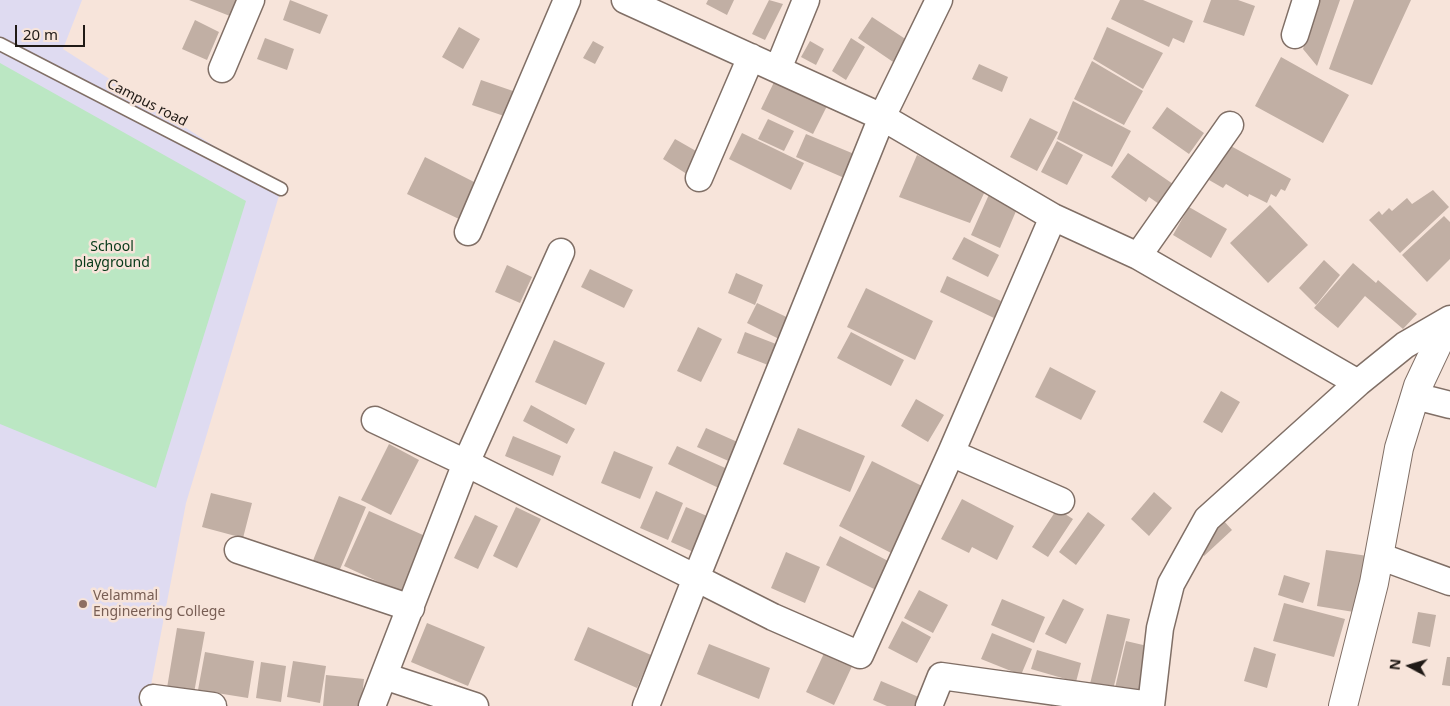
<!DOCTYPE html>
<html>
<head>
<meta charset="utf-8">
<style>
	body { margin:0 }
	#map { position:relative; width:1450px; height:706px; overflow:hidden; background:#f7e4da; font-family:"Noto Sans",sans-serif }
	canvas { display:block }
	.north { position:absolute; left:1385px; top:641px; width:50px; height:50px; -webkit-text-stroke:4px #f7e4da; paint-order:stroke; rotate:276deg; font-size:14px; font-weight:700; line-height:20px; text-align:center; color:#201a16 }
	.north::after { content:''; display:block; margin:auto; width:18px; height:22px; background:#201a16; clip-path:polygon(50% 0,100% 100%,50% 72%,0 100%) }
	.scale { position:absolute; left:15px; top:25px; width:70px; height:22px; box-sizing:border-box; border:2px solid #201a16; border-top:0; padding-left:6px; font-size:15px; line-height:18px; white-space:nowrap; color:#201a16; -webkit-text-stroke:4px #f7e4da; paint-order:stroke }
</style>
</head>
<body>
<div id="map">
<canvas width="1450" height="706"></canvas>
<div class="north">N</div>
<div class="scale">20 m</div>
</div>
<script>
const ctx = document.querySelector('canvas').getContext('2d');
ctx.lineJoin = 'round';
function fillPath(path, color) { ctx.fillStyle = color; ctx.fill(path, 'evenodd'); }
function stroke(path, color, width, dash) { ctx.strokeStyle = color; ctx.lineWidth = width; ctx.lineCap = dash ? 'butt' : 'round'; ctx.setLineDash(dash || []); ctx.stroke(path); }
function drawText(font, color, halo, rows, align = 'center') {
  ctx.font = font + ' "Noto Sans",sans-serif'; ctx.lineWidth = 5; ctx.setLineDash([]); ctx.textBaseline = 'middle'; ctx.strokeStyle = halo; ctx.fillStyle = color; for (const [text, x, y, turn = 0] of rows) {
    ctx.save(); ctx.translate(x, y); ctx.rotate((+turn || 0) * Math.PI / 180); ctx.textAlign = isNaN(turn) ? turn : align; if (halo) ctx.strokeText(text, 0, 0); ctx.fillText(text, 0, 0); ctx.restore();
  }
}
const education = new Path2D(`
	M0 0H82L63 49 281 189 186 503 147 706H0Z`);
const green = new Path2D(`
	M0 63 246 201 156 488 0 424Z`);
const building = new Path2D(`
	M189 0H242L235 18Z
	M290 0 328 15 320 34 283 20Z
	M708 0H734L727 15 706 4Z
	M769 0 783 4 765 40 752 34Z
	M1120 0H1143L1193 21 1184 43 1173 38 1169 47 1111 19Z
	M1211 0H1238L1255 6 1244 36 1203 22Z
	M1319 0H1340L1317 66 1303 49Z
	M1354 0H1411L1372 85 1329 69Z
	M872 17 913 44 899 66 858 38Z
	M195 20 219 32 207 60 182 49Z
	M459 27 480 39 463 69 442 57Z
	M1107 27 1163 53 1143 89 1093 59Z
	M265 38 294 49 287 70 257 59Z
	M851 38 865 47 846 80 832 71Z
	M593 41 604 47 595 64 583 58Z
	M810 41 824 49 816 65 801 57Z
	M1281 57 1349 95 1323 143 1255 106Z
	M1092 61 1143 91 1124 125 1074 99Z
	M979 64 1008 77 1002 92 972 79Z
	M777 76 829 102 813 134 761 109Z
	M481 80 513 91 504 116 472 105Z
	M1073 101 1131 131 1112 167 1057 139Z
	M1167 107 1204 133 1189 154 1152 128Z
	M1030 118 1058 132 1037 171 1010 157Z
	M768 119 794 131 784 151 758 139Z
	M742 133 804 163 791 190 729 159Z
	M806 134 859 156 849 180 796 157Z
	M675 139 703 155 690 176 663 159Z
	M1057 141 1083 155 1067 185 1041 172Z
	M1229 145 1291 179 1285 191 1281 189 1276 197 1271 194 1267 203 1249 194 1248 197 1226 184 1223 188 1209 180Z
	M1128 153 1173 184 1159 204 1149 197 1146 202 1111 177Z
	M917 155 987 187 970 223 899 197Z
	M425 157 478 184 461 220 407 194Z
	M991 190 1020 202 1000 248 971 235Z
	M1433 190 1449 207 1400 253 1369 220 1379 211 1382 215 1389 208 1392 211 1407 198 1412 204Z
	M1270 205 1308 245 1268 283 1230 243Z
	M1189 207 1227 229 1211 258 1173 235Z
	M1444 216 1450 222V259L1427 282 1402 255Z
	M964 237 999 255 988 277 952 259Z
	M1324 260 1340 275 1316 305 1299 288Z
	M1353 263 1376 283 1378 280 1417 314 1403 329 1365 296 1338 328 1314 308Z
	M507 265 532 277 520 303 495 292Z
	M590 269 633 290 624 308 581 287Z
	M736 273 763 285 755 305 728 293Z
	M947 276 1001 301 994 318 940 292Z
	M866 288 933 321 915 360 847 327Z
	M757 303 797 322 787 343 747 323Z
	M698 327 722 339 701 382 677 371Z
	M745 332 776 344 768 365 737 353Z
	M851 332 904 360 891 386 837 358Z
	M554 340 605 363 586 405 535 382Z
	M1050 367 1096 391 1081 420 1035 397Z
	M1221 391 1240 402 1222 433 1203 422Z
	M916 399 944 415 928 442 901 426Z
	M531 405 575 429 567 444 523 421Z
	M706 428 742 444 733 463 697 447Z
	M798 428 865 456 850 492 783 464Z
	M513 436 561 456 553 476 505 456Z
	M389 444 419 460 391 515 361 500Z
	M677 446 734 472 725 491 668 464Z
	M614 451 653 467 640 499 601 483Z
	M872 461 928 489 895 555 839 526Z
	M656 491 683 503 668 540 640 528Z
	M1154 492 1172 508 1149 536 1131 519Z
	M211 493 252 503 243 538 202 527Z
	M339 496 366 507 338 574 312 563Z
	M962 499 1014 526 997 560 972 547 969 553 941 539Z
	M516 507 541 519 517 568 493 556Z
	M686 507 714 519 698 554 671 542Z
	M1057 509 1073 519 1048 557 1032 547Z
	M369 511 432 539 407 595 344 566Z
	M1088 512 1105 525 1076 565 1059 552Z
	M475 515 498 526 478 569 454 558Z
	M1223 520 1232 530 1204 556 1195 545Z
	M840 536 894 564 880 592 826 565Z
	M1326 550 1368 556 1360 613 1317 606Z
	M786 552 820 567 805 603 771 588Z
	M1284 575 1310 583 1303 603 1278 595Z
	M919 590 948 605 933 633 904 618Z
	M1002 599 1045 617 1034 643 991 625Z
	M1063 599 1084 609 1066 644 1045 634Z
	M1284 603 1345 619 1334 657 1273 641Z
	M1418 612 1436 615 1430 647 1412 643Z
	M1107 614 1130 619 1112 694 1089 688Z
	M902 621 931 637 917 663 888 648Z
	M427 623 485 647 468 686 411 662Z
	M588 627 651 655 637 688 574 660Z
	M177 628 205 632 194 693 167 688Z
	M992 633 1032 649 1021 675 981 659Z
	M1126 641 1156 648 1146 695 1115 688Z
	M709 644 770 668 759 699 697 674Z
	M1254 647 1276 654 1267 688 1244 681Z
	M826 649 854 662 834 705 806 692Z
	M1037 650 1081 663 1076 682 1031 669Z
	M205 652 254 661 248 698 198 690Z
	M1447 657H1450V686L1442 685Z
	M293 661 326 666 320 703 287 697Z
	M261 662 286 666 281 702 256 698Z
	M326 675 364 679 361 706H323Z
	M881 681 928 701 926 706H887L873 700Z`);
const lane = new Path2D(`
	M0 44 281 189`);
const street = new Path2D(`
	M625 0 882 117 1053 217 1138 256 1358 383 1207 519 1171 584 1160 628 1151 706
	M1295 35 1306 0
	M222 69 251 0
	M778 69 806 0
	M699 178 751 57
	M468 232 567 0
	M1138 256 1230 125
	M1358 383 1405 345 1450 319
	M1415 396 1450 405
	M375 420 466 463 696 578 882 117 939 0
	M951 453 1061 501
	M238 550 411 608
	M1379 556 1450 582
	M384 676 475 706
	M153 698 213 706
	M372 706 466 463 561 252
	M646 706 696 578 773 617 860 655 951 453 1053 217
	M929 706 941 676 1150 705`);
const secondary = new Path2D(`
	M1343 706 1374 583 1399 448 1418 386 1443 333 1450 324`);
const markers = [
	[83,604,5,"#8d6e63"]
];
const streetNames = [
	["Campus road",147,103,27]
];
const parkNames = [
	["School",112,247],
	["playground",112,263]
];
const educationNames = [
	["Velammal",93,596],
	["Engineering College",93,612]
];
fillPath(education, '#dfdbf1');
fillPath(green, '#bbe7c3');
fillPath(building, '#c1afa4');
stroke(lane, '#806f66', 15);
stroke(street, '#806f66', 29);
stroke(secondary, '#806f66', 30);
stroke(lane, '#fff', 12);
stroke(street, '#fff', 26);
stroke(secondary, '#fff', 28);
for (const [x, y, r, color] of markers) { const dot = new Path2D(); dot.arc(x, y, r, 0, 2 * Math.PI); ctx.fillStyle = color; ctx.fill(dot); stroke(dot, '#f7e4da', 2); }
drawText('14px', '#201a16', '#f7e4da', streetNames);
drawText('14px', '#053817', '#f7e4da', parkNames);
drawText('14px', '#785e54', '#f7e4da', educationNames, 'left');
</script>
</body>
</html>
